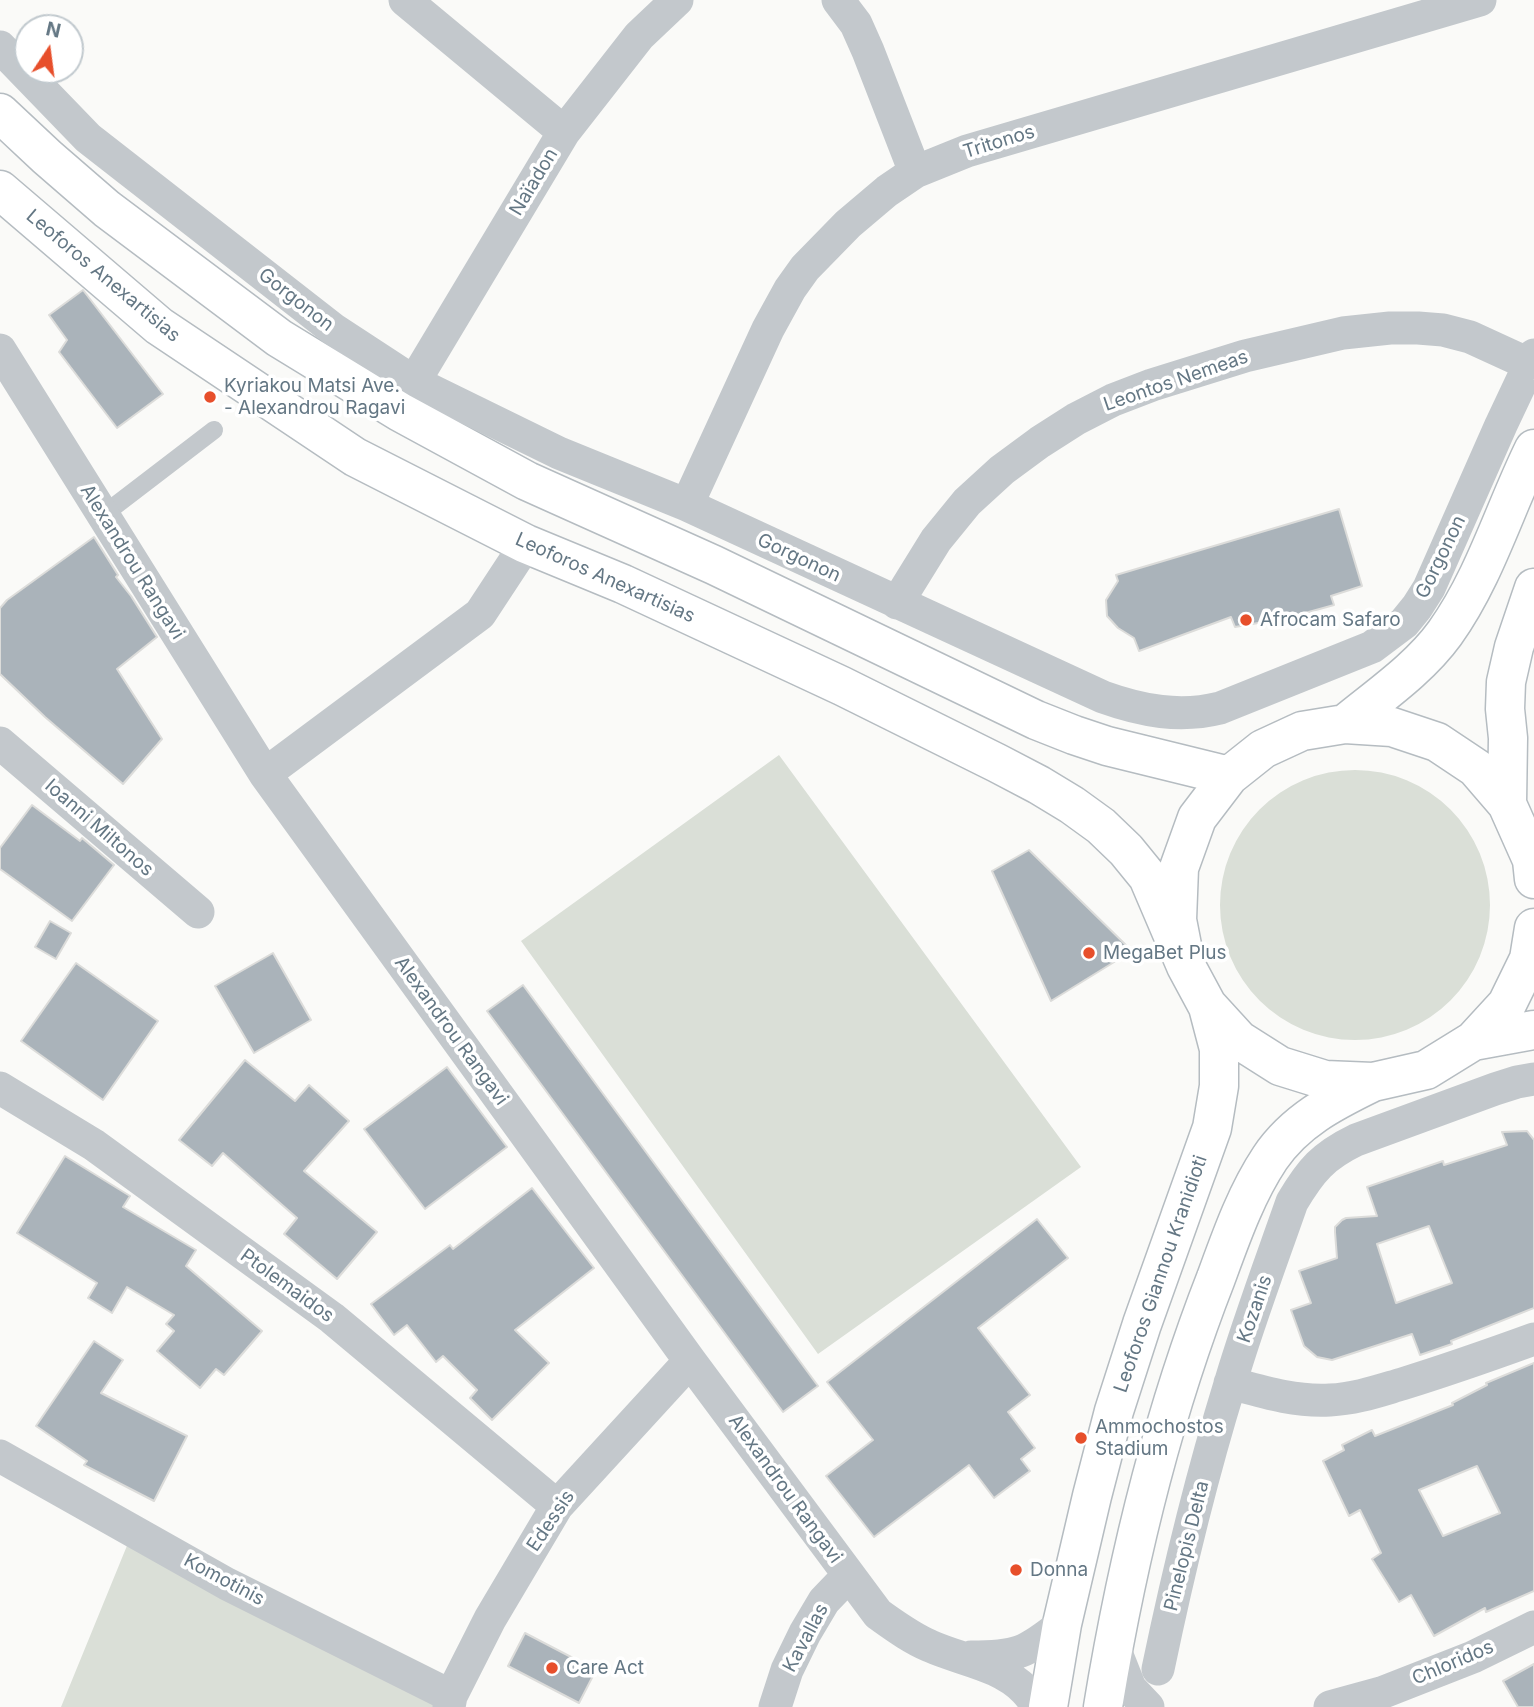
<!DOCTYPE html>
<html>
<head>
<meta charset="utf-8">
<style>
	body { margin:0 }
	#map { position:relative; width:1534px; height:1707px; overflow:hidden; background:#fafaf8; font-family:Inter,sans-serif }
	canvas { display:block }
	.north { position:absolute; left:14px; top:14px; width:70px; height:70px; box-sizing:border-box; background:#fff; border:2px solid #c1c9ce; border-radius:50%; rotate:13deg; font-size:19px; font-weight:700; line-height:28px; text-align:center; color:#647784 }
	.north::after { content:''; display:block; margin:auto; width:24px; height:32px; background:#e74f2b; clip-path:polygon(50% 0,100% 100%,50% 72%,0 100%) }
</style>
</head>
<body>
<div id="map">
<canvas width="1534" height="1707"></canvas>
<div class="north">N</div>
</div>
<script>
const ctx = document.querySelector('canvas').getContext('2d');
ctx.lineJoin = 'round';
function fillPath(path, color) { ctx.fillStyle = color; ctx.fill(path, 'evenodd'); }
function stroke(path, color, width, dash) { ctx.strokeStyle = color; ctx.lineWidth = width; ctx.lineCap = dash ? 'butt' : 'round'; ctx.setLineDash(dash || []); ctx.stroke(path); }
function drawText(font, color, halo, rows, align = 'center') {
  ctx.font = font + ' Inter,sans-serif'; ctx.lineWidth = 7; ctx.setLineDash([]); ctx.textBaseline = 'middle'; ctx.strokeStyle = halo; ctx.fillStyle = color; for (const [text, x, y, turn = 0] of rows) {
    ctx.save(); ctx.translate(x, y); ctx.rotate((+turn || 0) * Math.PI / 180); ctx.textAlign = isNaN(turn) ? turn : align; if (halo) ctx.strokeText(text, 0, 0); ctx.fillText(text, 0, 0); ctx.restore();
  }
}
const green = new Path2D(`
	M779 755 1081 1167 818 1354 521 941Z
	M1220 905a135 135 0 1 1 270 0a135 135 0 1 1-270 0Z
	M133 1531 447 1707H61Z`);
const building = new Path2D(`
	M83 290 163 394 117 428 59 352 67 340 49 315Z
	M1339 509 1362 586 1331 596 1334 605 1287 618 1235 627 1231 617 1139 651 1134 638 1118 628 1107 616 1106 600 1118 581 1116 575Z
	M94 537 118 575 116 577 131 596 157 637 117 669 162 739 123 784 45 717 0 674V608L7 600Z
	M32 805 80 841 82 838 114 865 72 921 0 869V848Z
	M1029 850 1132 951 1051 1001 992 871Z
	M50 921 71 933 56 959 35 947Z
	M273 953 311 1020 254 1053 215 986Z
	M76 963 158 1021 103 1100 21 1041Z
	M523 985 818 1386 783 1412 487 1011Z
	M245 1060 295 1101 309 1085 349 1121 304 1171 377 1232 337 1279 284 1234 297 1218 223 1153 212 1166 179 1140Z
	M447 1067 507 1147 425 1209 364 1129Z
	M1527 1131 1534 1140V1308L1451 1341 1452 1344 1420 1355 1412 1334 1332 1360 1317 1357 1304 1346 1291 1310 1311 1303 1299 1271 1337 1258 1335 1232V1227L1342 1220 1346 1218 1377 1216 1367 1187 1443 1161 1444 1165 1507 1145 1502 1132ZM1429 1226 1452 1283 1396 1303 1377 1244Z
	M65 1156 130 1196 123 1207 196 1250 186 1266 262 1331 224 1375 216 1369 200 1388 157 1351 174 1331 166 1324 174 1315 127 1287 112 1313 88 1298 97 1283 17 1233Z
	M532 1188 594 1268 515 1330 549 1363 492 1420 470 1398 477 1390 443 1356 436 1362 407 1325 394 1335 371 1304 450 1245 453 1249Z
	M1037 1219 1068 1258 978 1328 1030 1395 1008 1412 1035 1448 1021 1459 1030 1471 994 1498 969 1465 874 1537 826 1476 873 1440 827 1382Z
	M94 1341 123 1360 101 1393 187 1436 154 1501 84 1465 87 1461 36 1426Z
	M1534 1363V1591L1486 1612 1485 1608 1434 1636 1411 1595 1399 1602 1372 1559 1381 1553 1360 1510 1349 1516 1323 1461 1344 1450 1342 1445 1372 1430 1375 1436 1453 1405 1452 1403 1487 1385 1486 1383ZM1477 1466 1500 1513 1443 1536 1419 1490Z
	M525 1633 596 1670 579 1703 508 1666Z
	M1534 1664V1707H1518L1503 1681Z`);
const service = new Path2D(`
	M103 515 214 430`);
const minor = new Path2D(`
	M405 0 564 132
	M838 0 856 24 868 51 915 172
	M0 47 88 138 333 329 414 382 559 453 687 505 1103 697C1142 711 1180 718 1220 708L1372 647 1404 623 1417 607 1429 588 1501 425 1534 355
	M0 350 265 774 690 1361 878 1614C895 1626 911 1638 930 1646 961 1660 999 1664 1025 1690 1030 1695 1034 1701 1038 1707
	M414 382 564 132 639 36 677 0
	M687 505 768 329 790 289 805 268 848 224 887 191 915 172 967 151 1480 0
	M897 603 936 540 967 502 1002 470 1040 442 1076 419 1113 400 1152 385 1245 356 1343 333 1390 328H1418L1443 330 1470 337 1529 364
	M0 743 198 912
	M265 774 480 614 526 544
	M0 1088 94 1145 332 1318 557 1506
	M1230 1383C1263 1392 1295 1402 1330 1400 1355 1399 1378 1391 1402 1384 1447 1370 1490 1355 1534 1339
	M0 1456 227 1584 451 1696
	M1113 1645 1130 1688 1148 1707
	M971 1657C1017 1657 1026 1653 1062 1624
	M1158 1669C1178 1573 1201 1478 1230 1384 1248 1323 1271 1262 1292 1202 1311 1170 1323 1156 1356 1140L1495 1089 1517 1082 1534 1079
	M449 1707 451 1696 490 1619 557 1506 690 1361
	M775 1707 787 1670 805 1633 824 1601 848 1576
	M1330 1707 1381 1693 1473 1657 1534 1627`);
const secondary = new Path2D(`
	M0 113 47 157 107 209 279 338 400 412 527 481 714 565 1036 720 1074 735 1107 746 1229 776
	M0 190 159 326 355 457 526 544 623 584 842 686 997 763 1039 785 1072 805 1101 826 1126 850 1148 877 1186 966
	M1345 724C1379 696 1419 669 1445 633 1485 577 1504 510 1534 449
	M1507 804 1508 738 1505 709 1506 682 1514 647 1534 588
	M1534 879 1532 860 1507 804 1476 768 1437 742 1392 727 1345 724 1302 731 1263 749 1229 776 1197 818 1179 868 1177 920 1186 966 1207 1005 1239 1040 1280 1066 1325 1080 1373 1082 1426 1070 1473 1041 1507 1004 1529 959 1534 928
	M1473 1041 1534 1030
	M1048 1707 1062 1624 1092 1496 1114 1411 1142 1324 1212 1128 1219 1086V1049L1208 1007
	M1103 1707C1127 1561 1162 1416 1216 1278 1231 1237 1246 1194 1270 1158 1295 1121 1332 1102 1371 1083`);
const markers = [
	[210,397,7,"#e74f2b"],
	[1246,620,7,"#e74f2b"],
	[1089,953,7,"#e74f2b"],
	[1081,1438,7,"#e74f2b"],
	[1016,1570,7,"#e74f2b"],
	[552,1668,7,"#e74f2b"]
];
const streetNames = [
	["Tritonos",999,142,-17],
	["Naïadon",534,182,-59],
	["Leoforos Anexartisias",103,276,40],
	["Gorgonon",296,300,38],
	["Leontos Nemeas",1176,381,-19],
	["Gorgonon",1441,557,-64],
	["Gorgonon",799,558,25],
	["Alexandrou Rangavi",132,562,58],
	["Leoforos Anexartisias",605,578,24],
	["Ioanni Miltonos",99,828,41],
	["Alexandrou Rangavi",451,1031,54],
	["Leoforos Giannou Kranidioti",1161,1274,-71],
	["Ptolemaidos",287,1286,36],
	["Kozanis",1255,1309,-71],
	["Alexandrou Rangavi",785,1489,54],
	["Edessis",551,1521,-56],
	["Pinelopis Delta",1187,1546,-76],
	["Komotinis",224,1580,28],
	["Kavallas",806,1638,-62],
	["Chloridos",1453,1663,-23]
];
const poiNames = [
	["Kyriakou Matsi Ave.",224,386],
	["- Alexandrou Ragavi",224,408],
	["Afrocam Safaro",1260,620],
	["MegaBet Plus",1103,953],
	["Ammochostos",1095,1427],
	["Stadium",1095,1449],
	["Donna",1030,1570],
	["Care Act",566,1668]
];
fillPath(green, '#dadfd7');
fillPath(building, '#aab3ba');
stroke(building, '#dcdcda', 2);
stroke(secondary, '#b5bcc1', 41);
stroke(service, '#c3c8cc', 18);
stroke(minor, '#c3c8cc', 33);
stroke(secondary, '#fff', 38);
for (const [x, y, r, color] of markers) { const dot = new Path2D(); dot.arc(x, y, r, 0, 2 * Math.PI); ctx.fillStyle = color; ctx.fill(dot); stroke(dot, '#fff', 2.5); }
drawText('19px', '#647784', '#fff', streetNames);
drawText('19px', '#647784', '#fff', poiNames, 'left');
</script>
</body>
</html>
